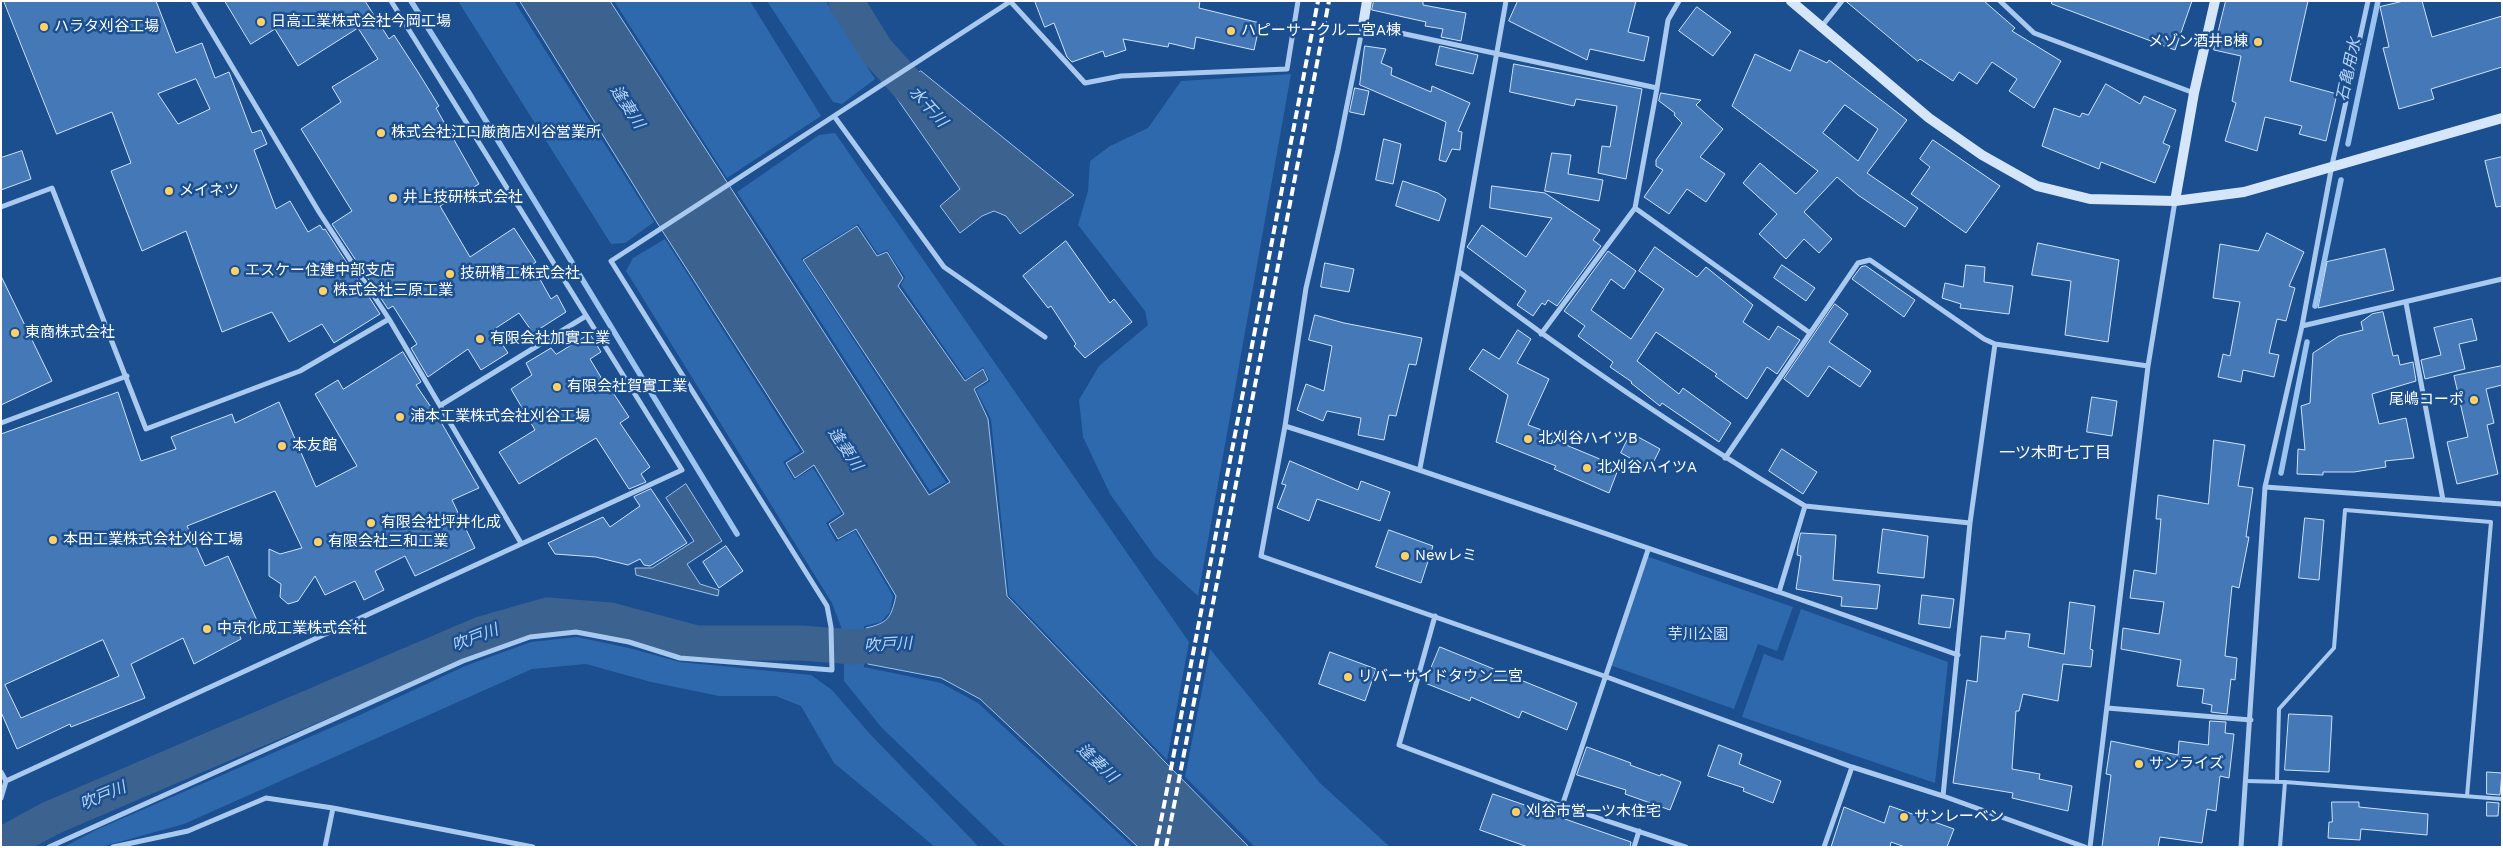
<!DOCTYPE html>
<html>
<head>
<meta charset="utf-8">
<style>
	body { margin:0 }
	#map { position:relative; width:2503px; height:848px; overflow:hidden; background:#1b4f8f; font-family:"Work Sans",sans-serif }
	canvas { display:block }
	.frame { position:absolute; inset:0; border:2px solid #fff; pointer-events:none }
</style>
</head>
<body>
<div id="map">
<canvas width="2503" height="848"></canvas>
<div class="frame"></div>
</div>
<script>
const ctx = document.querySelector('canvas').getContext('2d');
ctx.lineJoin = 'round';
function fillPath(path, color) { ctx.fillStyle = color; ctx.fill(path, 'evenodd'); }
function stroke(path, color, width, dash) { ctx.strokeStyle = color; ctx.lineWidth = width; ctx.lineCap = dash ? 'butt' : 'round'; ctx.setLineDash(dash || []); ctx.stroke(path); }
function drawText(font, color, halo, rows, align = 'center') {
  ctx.font = font + ' "Work Sans","Noto Sans JP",sans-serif'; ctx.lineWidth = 5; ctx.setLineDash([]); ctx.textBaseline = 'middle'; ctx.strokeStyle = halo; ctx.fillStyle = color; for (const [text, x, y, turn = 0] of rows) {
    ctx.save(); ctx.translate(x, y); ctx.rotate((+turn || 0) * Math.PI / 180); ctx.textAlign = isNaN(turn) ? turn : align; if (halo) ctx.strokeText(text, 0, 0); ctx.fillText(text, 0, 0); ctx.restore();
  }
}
const green = new Path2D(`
	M458 1H514L654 222 625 243 611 244Z
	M614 1H750L821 116 727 178Z
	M767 1H826L875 79 842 104 833 102Z
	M1291 74 1198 596 1155 557 1110 494 1083 437 1079 400 1099 366 1148 325 1145 311 1078 225 1088 191 1090 161 1110 146 1148 128 1181 81Z
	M835 133 1189 642 1167 760 1009 595 991 419 976 390 990 381 983 367 966 379 901 285 905 277 887 250 878 254 858 224 801 259 946 482 930 491 737 192 819 135Z
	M665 239 800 451 783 462 794 480 813 468 841 513 826 523 836 542 855 531 893 596 890 612 881 622 864 626 865 634 843 632 832 603 626 271 633 258Z
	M1646 556 1793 607 1777 651 1758 644 1734 709 1610 665Z
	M1801 609 1948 662 1935 783 1742 717 1764 654 1783 661Z
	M577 637 629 648 680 662 811 675 832 690 870 734 979 847H935L834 763 801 706 776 696H719L651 682 586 664 532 669 184 824 101 847H64L96 830 360 715 465 666 531 642Z
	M1210 649 1320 783 1390 847H1255L1185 777Z
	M844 660H864V667L941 683 978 703 1133 847H1006L882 728 844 681Z`);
const water = new Path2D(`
	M520 1H610L929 495 950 482 803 260 857 226 877 256 887 252 903 278 898 286 965 381 983 369 988 380 974 389 988 419 1007 596 1166 763 1249 847H1138L980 699 941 678 868 664V655L845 656 844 636H867L866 628C888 623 891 618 896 596L856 529 838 539 829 524 844 514 814 465 795 478 786 463 804 452 656 221Z
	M921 71 1074 195 1020 234 1006 216 994 211 982 216 960 233 940 206 960 189 891 90Z
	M686 484 722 541 687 564 700 584 719 590 718 596 636 575 635 568H652L694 541 666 498Z`);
const stream = new Path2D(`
	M411 1 469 93 737 534
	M2348 144 2378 1
	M2315 306 2341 180
	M2281 473 2307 342`);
const river = new Path2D(`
	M846 1 876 50 936 116
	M1 845 51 818 481 634 547 615 610 620 696 643H801L853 647 893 644`);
const building = new Path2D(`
	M4 1H156L176 53 202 43 215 78 229 72 252 133 261 130 267 144 254 150 276 209 290 201 308 232 320 225 323 230 325 229 380 314 334 343 322 324 289 342 272 312 222 332 186 231 142 251 111 171 131 163 112 112 57 134ZM196 79 210 109 178 124 158 94Z
	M225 1H365L389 39 394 35 418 72 439 106 436 108 479 184 440 206 470 257 514 228 536 262 532 265 551 299 557 295 566 312 533 333 519 313 493 330 508 353 481 370 468 349 428 377 411 348 417 344 393 306 388 309 332 224 352 211 301 129 341 102 332 87 378 59 358 28 298 66 275 29 251 44Z
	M1035 1H1200L1199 8 1260 23 1254 50 1196 37 1194 49 1169 43 1168 47 1123 39 1126 50 1105 57 1103 51 1072 62 1067 57 1054 23 1045 27Z
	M1374 1H1423V5L1466 13 1461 41 1441 37 1443 29 1425 26 1426 22 1372 10Z
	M1518 1H1636L1628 32 1649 37 1644 61 1590 49 1587 60 1509 21Z
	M1846 1H1984L2015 28 2012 31 2061 61 2034 108 2009 91 2017 79 1992 62 1977 84 1959 72 1953 81 1920 59 1918 61Z
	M2052 1H2192L2175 50 2052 4Z
	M2226 1H2308L2290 81 2337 94 2326 141 2299 134 2302 126 2265 117 2257 151 2225 141 2236 103 2232 101 2241 56 2214 50Z
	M2404 1H2422L2432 37 2502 16V67L2431 89 2434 99 2399 109 2383 48 2389 47 2380 7Z
	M1697 7 1731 32 1713 56 1679 31Z
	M1365 46 1386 49 1381 63 1392 68 1391 75 1431 92 1432 86 1470 103 1458 131 1462 132 1460 150 1452 149 1446 162 1439 160 1446 122 1360 85Z
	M1440 46 1478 55 1473 74 1436 65Z
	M1800 50 1827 63 1829 60 1907 120 1867 173 1918 208 1905 227 1858 195 1837 177 1804 212 1832 239 1819 253 1804 239 1786 259 1759 234 1777 214 1743 183 1760 163 1796 194 1818 171 1732 106 1755 54 1790 71ZM1845 105 1878 129 1858 161 1823 133Z
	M1514 64 1642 89 1626 179 1598 173 1602 146 1610 147 1617 106 1576 99 1574 106 1510 92Z
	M2106 84 2140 104 2144 96 2176 110 2163 143 2170 146 2155 183 2101 162 2099 169 2042 146 2054 108 2080 117 2082 113 2088 115Z
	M1355 88 1369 91 1364 115 1350 112Z
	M1661 93 1701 100 1696 105 1723 129 1700 157 1725 174 1706 202 1687 189 1669 214 1644 197 1663 170 1656 166V160L1682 123 1674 115 1675 113 1659 101Z
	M1384 139 1401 144 1393 184 1376 180Z
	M1933 140 2000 186 1966 233 1911 194 1930 167 1920 159Z
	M22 151 31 179 1 190V158Z
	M1552 153 1571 155 1568 174 1603 180 1599 201 1545 191Z
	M2502 157V206L2496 207 2485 161Z
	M1403 181 1438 193 1446 199 1439 221 1396 206Z
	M1492 186 1545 193 1600 230 1593 240 1601 246 1557 306 1548 300 1545 305 1542 303 1533 316 1517 305 1526 291 1467 247 1482 225 1526 257 1552 218 1490 208Z
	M2267 233 2304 252 2289 286 2295 288 2286 321 2277 319 2269 353 2279 355 2274 377 2243 370 2241 382 2218 377 2223 354 2230 356 2240 302 2213 298 2220 244 2258 251Z
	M1066 241 1110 303 1114 299 1132 322 1085 358 1074 346 1076 344 1051 306 1048 308 1023 276Z
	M2038 243 2119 260 2108 342 2065 335 2071 281 2032 275Z
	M1655 247 1697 277 1706 267 1753 305 1743 322 1769 340 1778 326 1800 340 1777 374 1767 367 1747 399 1715 376 1717 374 1656 332 1637 361 1679 394 1683 388 1731 423 1719 442 1662 403 1660 406 1631 383 1632 382 1610 367 1613 362 1578 336 1585 326 1564 311 1608 251 1636 271 1624 289 1611 279 1591 310 1631 339 1664 289 1639 271Z
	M2385 249 2394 290 2318 308 2327 262Z
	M1325 263 1354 269 1349 292 1321 287Z
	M1782 265 1815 288 1806 301 1774 278Z
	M1966 265 1985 267 1984 282 2013 286 2009 314 1960 308 1961 304 1942 298 1945 283 1963 287Z
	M1866 266 1915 300 1904 317 1852 279 1861 267Z
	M1 276 52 381 1 405Z
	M1835 304 1848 314 1829 342 1871 371 1860 387 1829 366 1808 397 1784 379Z
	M2383 312 2393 356 2398 355 2400 365 2413 362 2416 381 2372 394 2379 424 2406 418 2414 458 2385 461 2386 467 2354 472H2323V475L2297 474 2298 449 2305 450 2301 406 2310 403 2313 353 2339 336 2363 330 2361 322 2372 314Z
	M1315 315 1344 323 1422 338 1416 365 1409 364 1396 416 1389 415 1384 440 1358 435 1361 418 1327 411 1323 421 1297 410 1306 384 1324 391 1332 346 1309 340Z
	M2472 319 2477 340 2459 344 2465 369 2425 379 2421 360 2441 355 2434 328Z
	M1518 330 1531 339 1517 363 1549 379 1528 425 1561 437 1559 442 1619 467 1609 493 1554 469 1556 466 1496 442 1508 395 1469 369 1483 349 1499 359Z
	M590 334 601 352 590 359 608 389 610 388 629 417 620 423 650 467 641 474 646 482 629 489 596 438 519 484 499 452 535 430 511 389 532 375 526 363 551 348 556 354Z
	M403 352 421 382 416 385 441 422 479 488 452 500 475 548 415 576 405 556 375 571 384 590 364 600 355 581 325 595 315 576 298 601 288 604 280 597 281 584 269 576V549L280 554 302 548 275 491 187 526 205 566 228 556 259 625 239 634 241 639 194 664 183 638 131 664 145 698 71 727 70 724 17 749 1 712V434L118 392 141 461 176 449 171 437 232 414 235 423 279 402 316 487 357 466 315 394 338 380 343 389ZM103 640 119 676 21 718 5 685Z
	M2502 366V385L2486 389 2494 423 2487 425 2498 474 2457 484 2447 442 2468 437 2454 376Z
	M2092 397 2117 401 2112 436 2087 432Z
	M1631 433 1660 449 1650 469 1621 453Z
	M2214 440 2245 445 2238 486 2253 488 2246 537H2249L2239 588 2232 586 2225 656 2237 658 2235 680 2231 679 2227 714 2211 712 2212 705 2202 703 2204 689 2177 686 2181 660 2121 649 2123 628 2159 634 2164 602 2130 598 2134 570 2156 574 2161 519H2156L2158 495 2208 504Z
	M1782 449 1817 472 1803 494 1769 471Z
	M1290 461 1358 490 1361 481 1390 492 1380 521 1317 499 1309 521 1277 508 1286 485 1282 484Z
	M651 489 687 543 650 566 644 565 640 559 628 565 596 557 555 554 548 543 603 517 610 527 640 506 634 497Z
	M2305 518 2324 520 2319 580 2299 578Z
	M1883 529 1928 536 1924 578 1878 573Z
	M1389 530 1433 546 1421 583 1376 567Z
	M1801 533 1836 535 1833 580 1880 585 1877 609 1841 606 1842 597 1796 589 1801 556 1797 555 1798 546Z
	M726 546 743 571 719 588 703 562Z
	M1922 595 1954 599 1950 628 1919 624Z
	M2070 602 2095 606 2090 649 2093 650 2091 667 2063 664 2058 701 2023 694 2019 711H2016L2012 769 2040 774 2039 779 2072 786 2068 811 2012 798 2013 793 1953 783 1967 680 1977 682 1981 636 2005 639 2006 631 2030 634 2028 647 2064 654Z
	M1440 647 1577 703 1567 730 1522 711 1519 718 1471 697 1470 701 1425 683Z
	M1330 652 1376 669 1365 701 1319 684Z
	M2289 714 2332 716 2329 772 2285 770Z
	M2210 721 2226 722 2225 733 2234 734 2229 778 2220 776 2216 811 2207 809 2202 843 2160 837 2158 847H2102L2111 775 2106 774 2111 741 2178 755 2179 741 2208 745Z
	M1719 745 1742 754 1739 764 1781 781 1773 803 1743 791 1744 788 1708 776Z
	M1587 747 1631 763 1630 765 1660 776 1661 774 1681 782 1670 810 1625 794 1626 790 1577 775Z
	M2487 772 2502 773 2500 795 2487 794Z
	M1493 794 1631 842 1630 847H1528L1480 830Z
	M2332 802H2359V807L2428 814 2427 835 2361 829 2360 840 2328 838 2329 822H2332Z
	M2487 802 2499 803 2498 816H2487Z
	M1890 806 1954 829 1947 847H1905L1891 842 1890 847H1831L1844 807 1884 823Z`);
const lane = new Path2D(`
	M2246 781 2285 782 2502 799
	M2277 781 2279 709 2334 648 2345 510 2491 522 2467 796
	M2280 847 2285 782`);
const street = new Path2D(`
	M193 1 319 212 389 319 521 543
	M1010 1 1085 83 1121 76 1287 69 1298 1
	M1506 1 1458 271C1569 356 1685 434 1805 506L1779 592 1958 655
	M2000 1 2034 33 2194 93
	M1822 26 1842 1
	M1657 88 1668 20 1679 1
	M834 116 944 267 1045 337
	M1 207 52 188 146 429 300 371 389 319
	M1635 208 1810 333
	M2406 303 2443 500
	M2302 326 2502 279
	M1995 344 1970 523 1943 796 2085 847
	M441 405 586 316
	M1 423 127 376
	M1285 426 1306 288 1338 150 1363 25 1657 88 1635 208 1541 334
	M1725 458 1858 263 1870 260 1984 339 1995 344 2148 366
	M1420 468 1458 271
	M2265 487 2502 504
	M1805 506 1970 523
	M1779 592C1613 538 1450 478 1285 426L1261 556 1604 676 1852 767 1943 796
	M1435 616 1399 745 1562 806 1686 847
	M2107 708 2251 720
	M1 772 6 781
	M1 798 6 781 682 470 391 1
	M1562 806 1648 550
	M49 847 463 661 530 637 576 632 629 642 680 658 832 670 831 627 827 606 611 261 1011 1
	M113 847 188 831 266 798 333 808 533 847
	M325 847 333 808
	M1634 847 1639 831
	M1824 847 1852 767
	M2090 847 2148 366 2175 201
	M2241 847 2265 487 2302 326 2332 165 2368 1`);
const secondary = new Path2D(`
	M1791 1 1929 118 1982 155 2037 186 2090 199 2175 201 2244 192 2502 118
	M1363 25 1367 1
	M2175 201 2194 93 2215 1`);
const rail = new Path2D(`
	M1156 847 1318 1
	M1166 847 1329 1`);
const markers = [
	[261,22,5,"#ffd166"],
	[44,27,5,"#ffd166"],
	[1231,31,5,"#ffd166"],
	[2258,42,5,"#ffd166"],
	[381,133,5,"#ffd166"],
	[169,191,5,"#ffd166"],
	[393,198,5,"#ffd166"],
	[235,271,5,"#ffd166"],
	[450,274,5,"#ffd166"],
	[323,291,5,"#ffd166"],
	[15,333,5,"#ffd166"],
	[480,339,5,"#ffd166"],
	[557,387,5,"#ffd166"],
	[2474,400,5,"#ffd166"],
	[400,417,5,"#ffd166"],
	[1528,439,5,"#ffd166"],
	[282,446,5,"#ffd166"],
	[1587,468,5,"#ffd166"],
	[371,523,5,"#ffd166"],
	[53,540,5,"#ffd166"],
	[318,542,5,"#ffd166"],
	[1405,556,5,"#ffd166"],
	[207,629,5,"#ffd166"],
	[1348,677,5,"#ffd166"],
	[2139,764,5,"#ffd166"],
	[1516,812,5,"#ffd166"],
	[1904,817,5,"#ffd166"]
];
const poiNames = [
	["日高工業株式会社今岡工場",271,22],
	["ハラタ刈谷工場",54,27],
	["ハピーサークル二宮A棟",1241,31],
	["メゾン酒井B棟",2248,42,"right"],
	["株式会社江口厳商店刈谷営業所",391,133],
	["メイネツ",179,191],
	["井上技研株式会社",403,198],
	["エスケー住建中部支店",245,271],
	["技研精工株式会社",460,274],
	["株式会社三原工業",333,291],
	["東商株式会社",25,333],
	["有限会社加實工業",490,339],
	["有限会社賀實工業",567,387],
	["尾嶋コーポ",2464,400,"right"],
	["浦本工業株式会社刈谷工場",410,417],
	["北刈谷ハイツB",1538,439],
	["本友館",292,446],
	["北刈谷ハイツA",1597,468],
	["有限会社坪井化成",381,523],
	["本田工業株式会社刈谷工場",63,540],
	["有限会社三和工業",328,542],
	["Newレミ",1415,556],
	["中京化成工業株式会社",217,629],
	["リバーサイドタウン二宮",1358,677],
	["サンライズ",2149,764],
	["刈谷市営一ツ木住宅",1526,812],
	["サンレーベン",1914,817]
];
const parkNames = [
	["芋川公園",1698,635]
];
const waterNames = [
	["石亀用水",2349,70,-78],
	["逢妻川",627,107,57],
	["水干川",928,107,48],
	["逢妻川",845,449,56],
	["吹戸川",475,638,-21],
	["吹戸川",888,645,-3],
	["逢妻川",1097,763,43],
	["吹戸川",103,796,-23]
];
const neighbourhoodNames = [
	["一ツ木町七丁目",2055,453]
];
fillPath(green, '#2e69ad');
fillPath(water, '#3c6290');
stroke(water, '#9cc4f0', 1);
stroke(stream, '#9cc4f0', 5.5);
stroke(river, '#3c6290', 35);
fillPath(building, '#4478b7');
stroke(building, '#cfe3fa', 1);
stroke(lane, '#a9c9ee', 4);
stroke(street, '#a9c9ee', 5);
stroke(secondary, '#d6e6fa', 10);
stroke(rail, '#fff', 4, [9, 4]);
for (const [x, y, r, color] of markers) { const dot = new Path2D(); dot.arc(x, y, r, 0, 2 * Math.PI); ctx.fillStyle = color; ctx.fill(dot); stroke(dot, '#1b4f8f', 2); }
drawText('15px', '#fff', '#1b4f8f', poiNames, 'left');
drawText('15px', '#cfe3fa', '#1b4f8f', parkNames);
drawText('italic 16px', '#b5d3f5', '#1b4f8f', waterNames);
drawText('16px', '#fff', '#1b4f8f', neighbourhoodNames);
</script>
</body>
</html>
